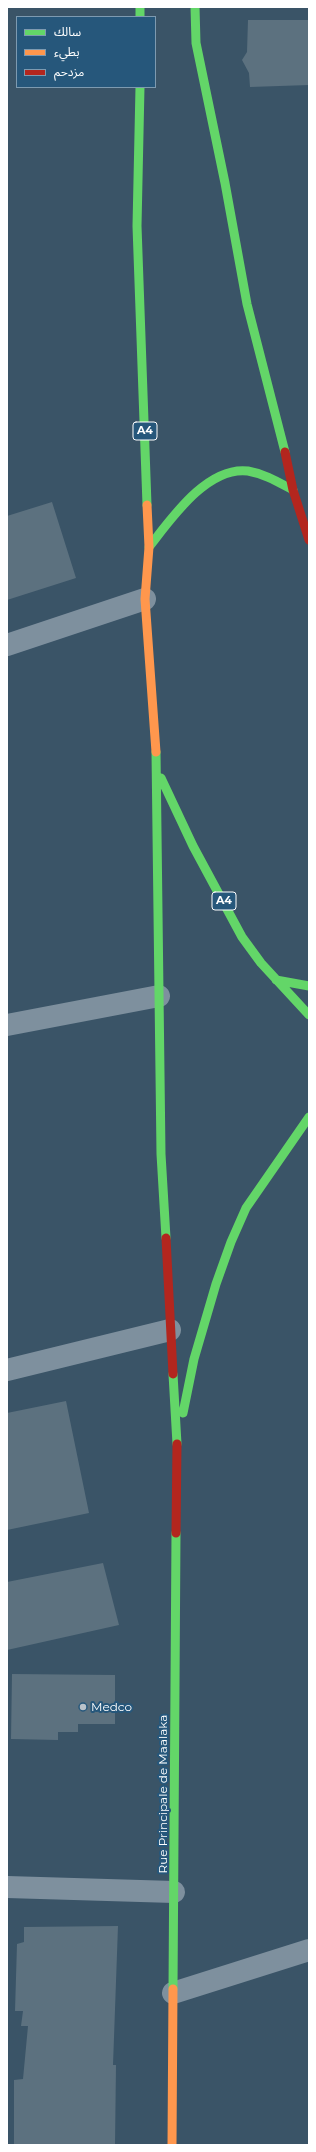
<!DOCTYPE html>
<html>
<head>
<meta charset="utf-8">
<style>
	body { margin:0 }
	#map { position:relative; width:316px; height:2152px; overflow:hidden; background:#3a5467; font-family:Montserrat,"Noto Sans Arabic",sans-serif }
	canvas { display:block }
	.frame { position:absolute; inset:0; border:8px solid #fff; pointer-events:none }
	.legend { position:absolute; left:16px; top:16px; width:140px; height:72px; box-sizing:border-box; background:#26577b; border:1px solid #7d9ab0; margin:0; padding:5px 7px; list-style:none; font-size:12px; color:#fff }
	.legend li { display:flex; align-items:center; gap:8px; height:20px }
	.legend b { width:20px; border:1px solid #7d9ab0 }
</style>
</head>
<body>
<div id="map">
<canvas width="316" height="2152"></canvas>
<div class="frame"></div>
<ul class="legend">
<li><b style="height:5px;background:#63d668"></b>سالك</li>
<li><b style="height:5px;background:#ff974d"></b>بطيء</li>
<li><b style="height:5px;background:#b3261e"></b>مزدحم</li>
</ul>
</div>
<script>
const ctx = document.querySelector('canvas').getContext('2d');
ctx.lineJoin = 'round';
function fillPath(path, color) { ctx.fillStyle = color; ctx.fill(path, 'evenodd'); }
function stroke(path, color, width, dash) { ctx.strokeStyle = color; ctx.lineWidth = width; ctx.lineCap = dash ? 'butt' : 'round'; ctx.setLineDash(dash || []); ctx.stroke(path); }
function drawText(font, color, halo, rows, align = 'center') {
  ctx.font = font + ' Montserrat,sans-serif'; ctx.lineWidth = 4; ctx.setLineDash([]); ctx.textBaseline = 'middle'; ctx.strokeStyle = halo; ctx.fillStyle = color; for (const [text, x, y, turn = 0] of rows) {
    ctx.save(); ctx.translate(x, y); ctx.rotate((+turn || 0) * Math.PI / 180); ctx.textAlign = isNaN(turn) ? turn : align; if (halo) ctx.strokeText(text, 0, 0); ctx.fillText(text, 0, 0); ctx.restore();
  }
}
const building = new Path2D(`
	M248 20H309V85L250 87 249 73 242 60 247 52Z
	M52 502 76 578 7 600V516Z
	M66 1401 89 1513 7 1530V1413Z
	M103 1563 119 1625 7 1650V1582Z
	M12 1674 115 1675V1724H78V1732H58V1740L11 1739Z
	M118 1926 113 2065H116L115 2145H14V2080L23 2079 28 2026H21L23 2011H15L17 1944 24 1942V1927Z`);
const street = new Path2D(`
	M7 645 145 599
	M7 1025 159 996
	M7 1370 170 1330
	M7 1887 174 1892
	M173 1993 309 1950`);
const fast = new Path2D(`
	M140 7V17
	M195 7 196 43 225 183 247 304 285 452
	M140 87 137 226 147 505
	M149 547C171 519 207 466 248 471 265 474 278 482 293 490
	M156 752 161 1154 166 1238
	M161 778 193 846 242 937 261 963 309 1015
	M276 980 309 986
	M173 1374 177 1444
	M183 1413 194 1359 216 1284 231 1242 246 1208 309 1117
	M173 1989 176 1533`);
const slow = new Path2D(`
	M147 505 149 547 145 599 156 752
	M172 2145 173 1989`);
const jam = new Path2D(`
	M285 452 293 490 309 540
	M166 1238 173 1374
	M176 1533 177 1444`);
const markers = [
	[83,1707,4,"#bac3ca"]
];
const shields = [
	[145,431,24],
	[224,901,24]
];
const shieldNames = [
	["A4",145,431],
	["A4",224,901]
];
const poiNames = [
	["Medco",91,1707]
];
const streetNames = [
	["Rue Principale de Maalaka",163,1794,-90]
];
fillPath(building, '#5c717f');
stroke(street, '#7e909e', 22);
stroke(fast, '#63d668', 9);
stroke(slow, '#ff974d', 9);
stroke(jam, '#b3261e', 9);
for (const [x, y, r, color] of markers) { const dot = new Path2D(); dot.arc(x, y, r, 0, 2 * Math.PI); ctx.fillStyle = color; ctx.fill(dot); stroke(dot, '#26577b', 1.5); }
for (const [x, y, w] of shields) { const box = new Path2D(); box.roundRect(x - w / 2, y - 9, w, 18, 3); ctx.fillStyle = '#26577b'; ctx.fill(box); stroke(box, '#fff', 1); }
drawText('bold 11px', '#fff', null, shieldNames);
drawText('12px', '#fff', '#26577b', poiNames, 'left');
drawText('12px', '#fff', '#26577b', streetNames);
</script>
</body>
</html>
